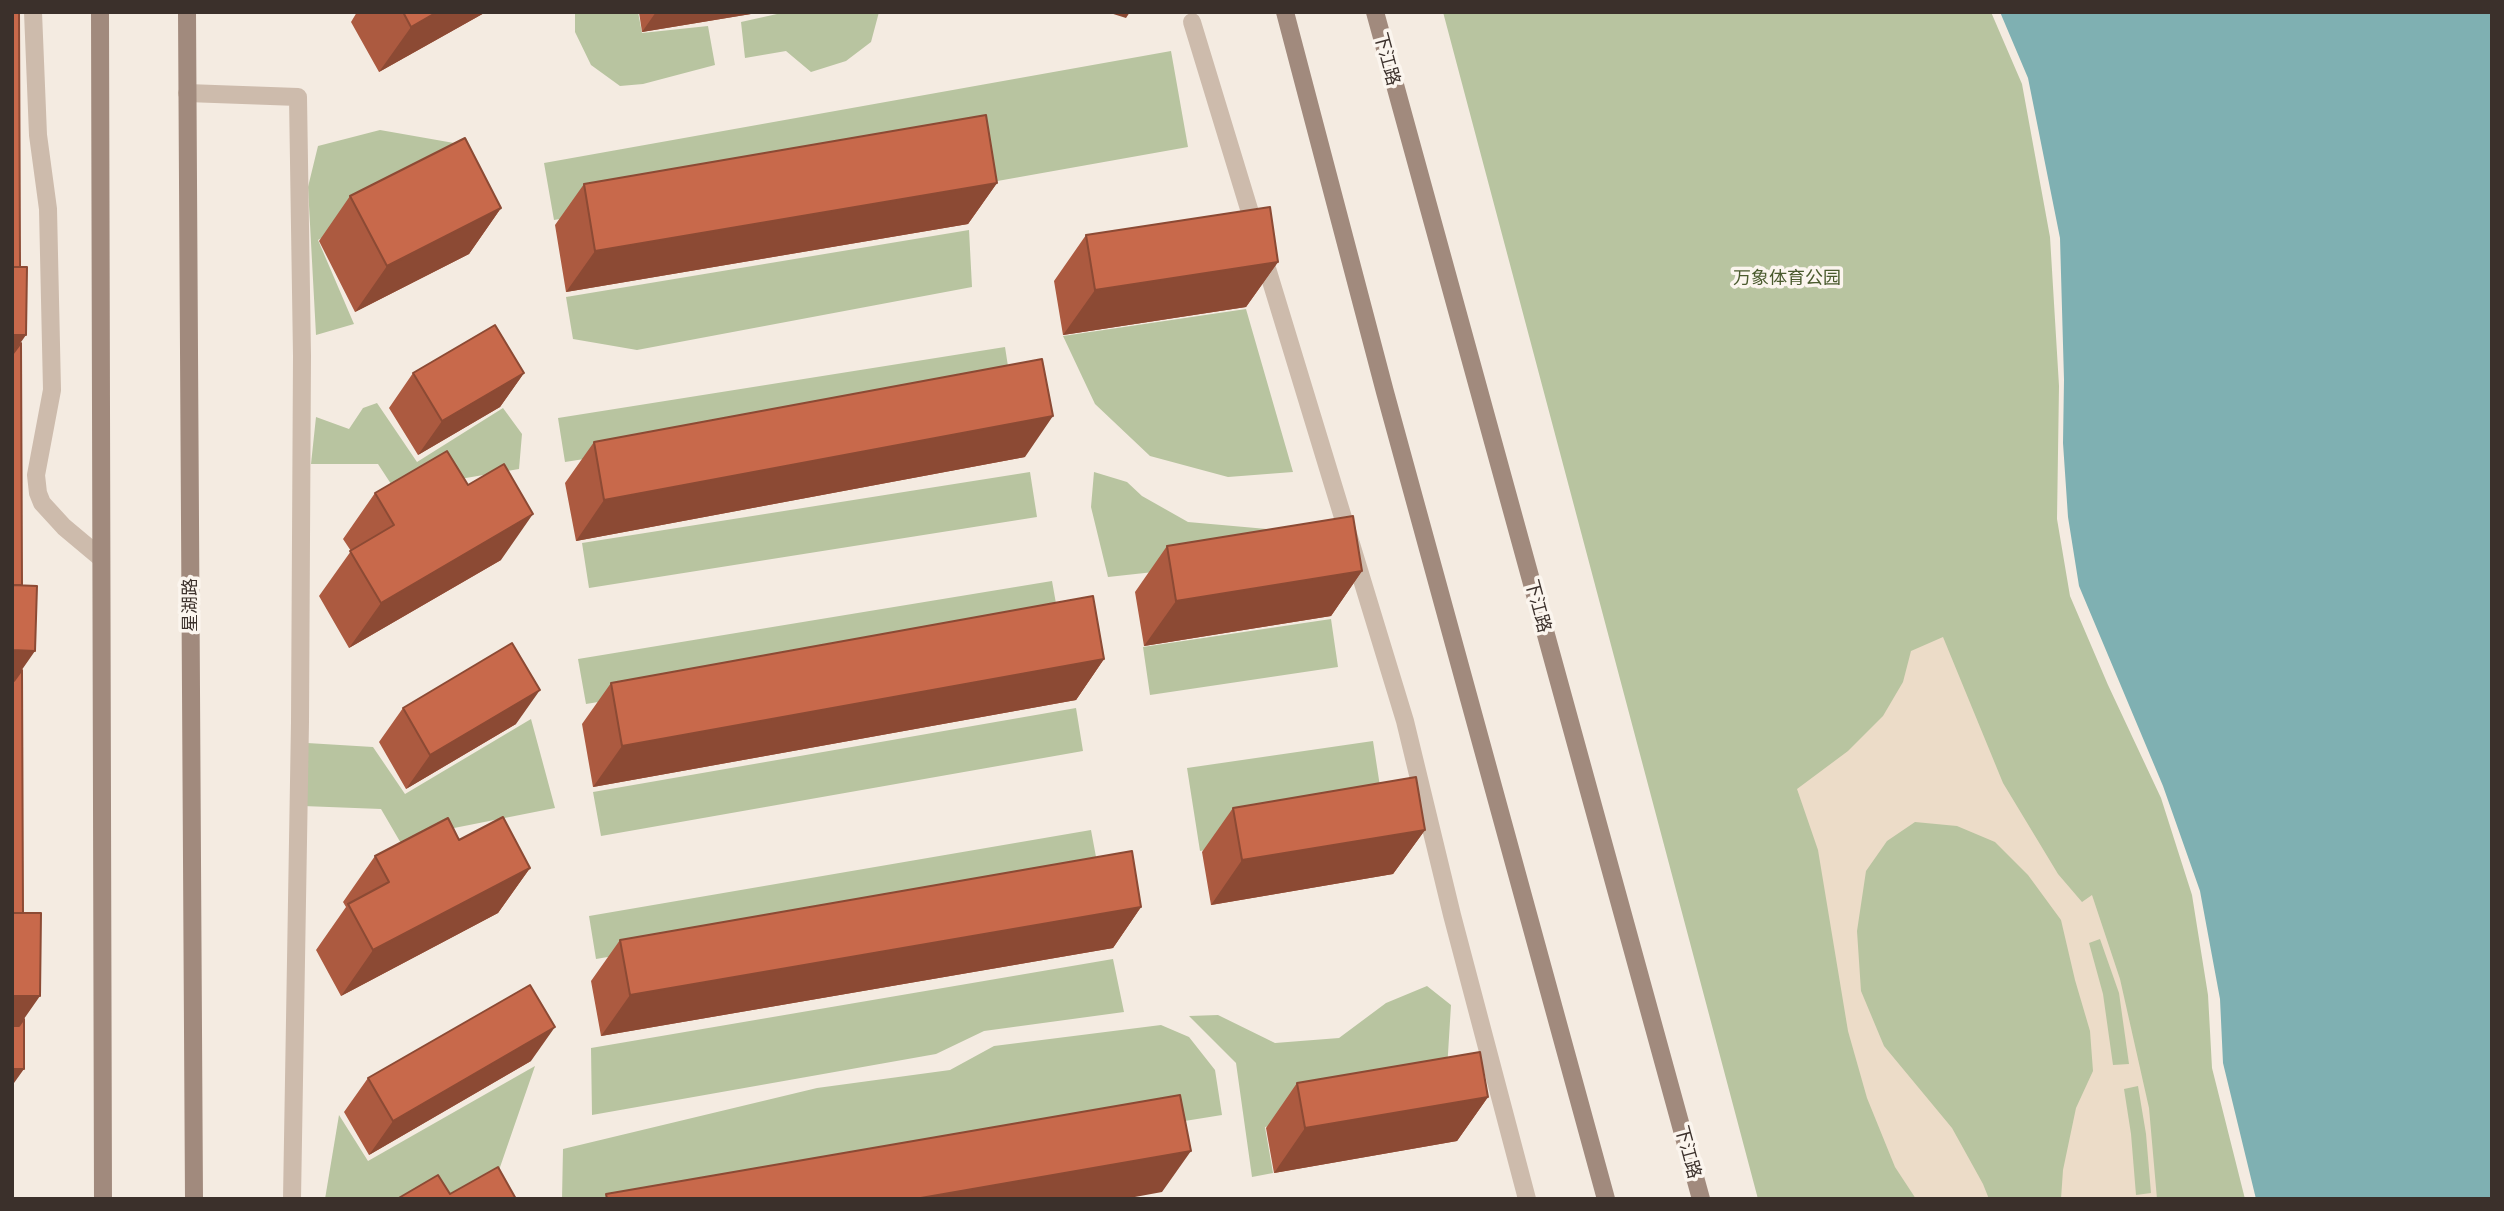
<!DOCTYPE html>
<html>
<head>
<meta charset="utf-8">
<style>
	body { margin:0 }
	#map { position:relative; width:2504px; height:1211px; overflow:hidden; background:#f4ebe1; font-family:Lato,sans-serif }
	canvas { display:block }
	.frame { position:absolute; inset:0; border:14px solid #3b302b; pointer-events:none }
</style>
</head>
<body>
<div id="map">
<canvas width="2504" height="1211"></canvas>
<div class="frame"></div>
</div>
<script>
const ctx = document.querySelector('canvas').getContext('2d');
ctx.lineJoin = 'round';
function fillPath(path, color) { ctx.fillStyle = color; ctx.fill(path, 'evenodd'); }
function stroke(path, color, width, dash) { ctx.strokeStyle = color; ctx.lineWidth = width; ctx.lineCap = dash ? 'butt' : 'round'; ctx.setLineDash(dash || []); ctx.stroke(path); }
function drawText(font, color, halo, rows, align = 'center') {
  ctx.font = font + ' Lato,"Noto Sans SC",sans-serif'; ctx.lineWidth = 7; ctx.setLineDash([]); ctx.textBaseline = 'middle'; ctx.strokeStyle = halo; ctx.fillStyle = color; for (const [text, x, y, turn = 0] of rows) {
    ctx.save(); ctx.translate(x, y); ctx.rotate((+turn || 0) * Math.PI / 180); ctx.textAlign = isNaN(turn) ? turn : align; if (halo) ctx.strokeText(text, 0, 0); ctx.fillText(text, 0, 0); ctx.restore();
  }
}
const green = new Path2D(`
	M575 12H638L642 33 708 26 715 65 643 84 620 86 591 65 575 32Z
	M786 12H879L871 42 846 61 811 72 786 51 745 58 741 22Z
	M1443 12H1991L2022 84 2050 237 2059 386 2057 519 2070 596 2108 685 2161 798 2192 895 2208 995 2212 1068 2245 1199H1758Z
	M1171 51 1188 147 975 185 967 146 554 220 544 163Z
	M380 130 454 143 443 175 318 240 354 324 316 335 308 187 318 146Z
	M969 230 972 287 637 350 573 339 566 297Z
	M1246 309 1293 472 1228 477 1150 456 1095 404 1063 336Z
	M1005 347 1012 392 565 462 558 418Z
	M377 403 417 462 503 408 522 434 519 469 395 490 378 464H311L316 417 349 429 363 408Z
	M1030 472 1037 517 589 588 582 543Z
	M1094 472 1127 482 1142 496 1188 522 1312 533 1319 554 1108 577 1091 507Z
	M1052 581 1060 626 586 704 578 659Z
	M1331 619 1338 667 1150 695 1143 647Z
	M1076 708 1083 751 601 836 593 792Z
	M531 719 555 808 449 829 402 845 381 809 303 806 307 743 373 747 405 794Z
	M1373 741 1385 819 1200 851 1187 768Z
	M1091 830 1099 873 596 959 589 916Z
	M1113 959 1124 1012 984 1031 936 1054 592 1115 591 1048Z
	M1427 986 1451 1005 1446 1086 1448 1093 1265 1127 1273 1173 1252 1177 1236 1063 1189 1016 1218 1015 1275 1043 1339 1038 1386 1003Z
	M1161 1025 1189 1037 1215 1070 1222 1115 700 1199H562L563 1149 817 1088 950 1070 994 1046Z
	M535 1066 489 1199H325L339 1115 368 1161Z`);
const plaza = new Path2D(`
	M1943 637 2003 783 2058 874 2082 902 2092 895 2120 979 2149 1108 2157 1199H2061L2063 1170 2076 1108 2093 1071 2090 1031 2075 980 2061 920 2028 875 1995 842 1957 826 1915 822 1887 841 1866 871 1857 931 1861 991 1884 1046 1952 1128 1983 1184 1989 1199H1916L1895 1167 1867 1098 1848 1031 1818 850 1797 789 1848 751 1883 716 1903 682 1911 651ZM2100 939 2119 993 2129 1064 2113 1065 2103 994 2089 943ZM2138 1086 2146 1134 2151 1193 2136 1195 2131 1134 2124 1089Z`);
const water = new Path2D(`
	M2000 12H2492V1199H2256L2223 1063 2220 999 2200 891 2163 786 2079 586 2068 517 2063 443 2064 380 2060 238 2028 78Z`);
const lane = new Path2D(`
	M33 12 38 135 48 209 52 390 36 475 38 493 42 503 64 527 101 558
	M1192 22 1405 721 1452 915 1527 1199
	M187 93 298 97 302 356 300 722 292 1199`);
const secondary = new Path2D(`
	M100 12 103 1199
	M187 12 194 1199
	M1285 12 1385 392 1606 1199
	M1375 12 1701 1199`);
const wall = new Path2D(`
	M357 12H486L379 72 351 22Z
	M639 12H763L642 32Z
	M997 183 968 224 566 292 555 225 584 184Z
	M350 196 501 208 469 254 355 312 319 241Z
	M1086 235 1278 262 1246 307 1063 335 1054 281Z
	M413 373H524L500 407 418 455 389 408Z
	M594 442 1025 457 576 541 565 483Z
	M375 493 501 560 349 648 319 596 351 551 343 539Z
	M1167 546 1362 571 1331 616 1144 646 1135 592Z
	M1104 659 1076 700 593 787 582 724 611 683Z
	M403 708 516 724 406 789 379 742Z
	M1233 808 1425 830 1393 874 1211 905 1202 852Z
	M459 840 530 868 498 913 341 996 316 950 346 907 343 902 375 856Z
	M1141 907 1113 948 601 1036 591 981 620 940Z
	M531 1061 369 1155 344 1112 368 1078Z
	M1297 1083 1488 1097 1457 1141 1274 1173 1266 1128Z`);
const shadedWall = new Path2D(`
	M437 12H486L379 72 411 27Z
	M656 12H763L642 32Z
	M1107 12H1130L1126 18Z
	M997 183 968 224 566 292 595 251Z
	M501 208 469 254 355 312 387 266Z
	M1278 262 1246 307 1063 335 1095 290Z
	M12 335H26L12 355Z
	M524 373 500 407 418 455 442 421Z
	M1053 416 1025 457 576 541 604 500Z
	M533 514 501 560 349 648 381 603Z
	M1362 571 1331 616 1144 646 1176 601Z
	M12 650 35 651 12 684Z
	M1104 659 1076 700 593 787 622 746Z
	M540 690 516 724 406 789 430 755Z
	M1425 830 1393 874 1211 905 1242 860Z
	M530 868 498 913 341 996 373 950Z
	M1141 907 1113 948 601 1036 630 995Z
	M12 996H40L12 1036Z
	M555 1027 531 1061 369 1155 393 1121Z
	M12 1069H24L14 1083H12Z
	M1488 1097 1457 1141 1274 1173 1305 1128Z
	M1191 1151 1162 1192 1124 1199H915Z`);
const building = new Path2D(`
	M12 12H19L20 267H12Z
	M403 12H437L411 27Z
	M986 115 997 183 595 251 584 184Z
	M465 138 501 208 387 266 350 196Z
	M1270 207 1278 262 1095 290 1086 235Z
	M12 267H27L26 335H12Z
	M495 325 524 373 442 421 413 373Z
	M21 343 22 585H12V355Z
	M1042 359 1053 416 604 500 594 442Z
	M447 451 468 485 504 464 533 514 381 603 350 551 394 525 375 493Z
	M1353 516 1362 571 1176 601 1167 546Z
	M12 585 37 586 35 651 12 650Z
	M1093 596 1104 659 622 746 611 683Z
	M512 643 540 690 430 755 403 708Z
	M22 670 23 913H12V681H14Z
	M1416 777 1425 830 1242 860 1233 808Z
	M503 817 530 868 373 950 348 904 389 882 375 856 448 818 459 840Z
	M1132 851 1141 907 630 995 620 940Z
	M12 913H41L40 996H12Z
	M530 985 555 1027 393 1121 368 1078Z
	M24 1019V1069H12V1026H19Z
	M1480 1052 1488 1097 1305 1128 1297 1083Z
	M1180 1095 1191 1151 915 1199H607L606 1194Z
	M498 1167 516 1199H397L438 1175 450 1194Z`);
const streetNames = [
	["下江路",1387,59,75],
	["星湖路",190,605,-90],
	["下江路",1538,606,75],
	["下江路",1688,1152,75]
];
const parkNames = [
	["万象体育公园",1787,278]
];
fillPath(green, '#b8c4a0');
fillPath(plaza, '#ecdcc8');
fillPath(water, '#7fb0b2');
stroke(lane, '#cdbbac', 18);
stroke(secondary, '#a18a7d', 18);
fillPath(wall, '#ac5a40');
fillPath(shadedWall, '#8c4a34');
fillPath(building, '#c8694b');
stroke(building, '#8c4a34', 2);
drawText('18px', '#3b302b', '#fbf5ee', streetNames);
drawText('18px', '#4a5a2e', '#fbf5ee', parkNames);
</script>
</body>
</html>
